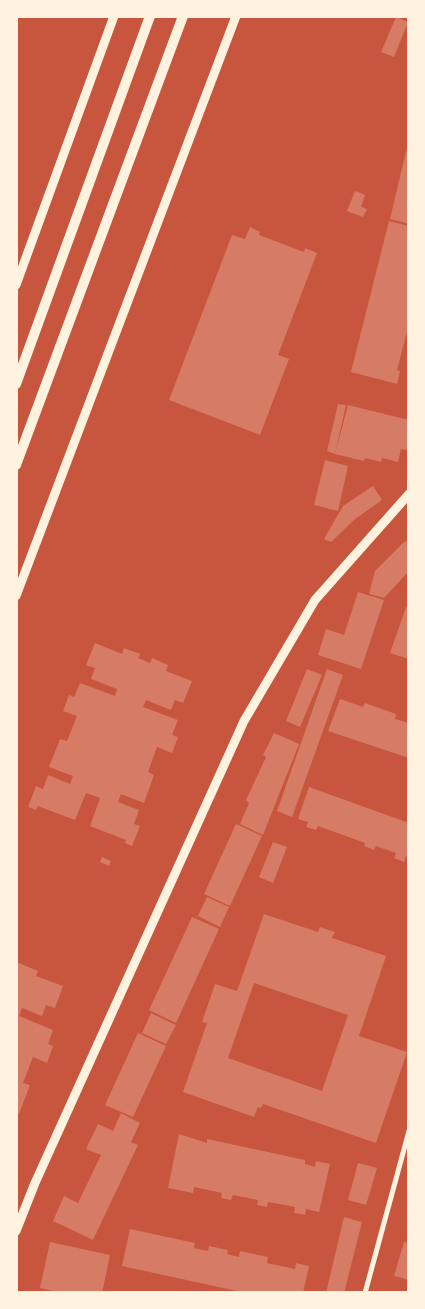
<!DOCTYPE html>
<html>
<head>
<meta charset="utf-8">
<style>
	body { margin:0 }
	#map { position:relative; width:425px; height:1309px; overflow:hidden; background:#c8553d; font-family:Quicksand,sans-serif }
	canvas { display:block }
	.frame { position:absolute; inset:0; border:18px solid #fff3e0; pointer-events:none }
</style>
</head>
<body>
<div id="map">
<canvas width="425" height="1309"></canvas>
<div class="frame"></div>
</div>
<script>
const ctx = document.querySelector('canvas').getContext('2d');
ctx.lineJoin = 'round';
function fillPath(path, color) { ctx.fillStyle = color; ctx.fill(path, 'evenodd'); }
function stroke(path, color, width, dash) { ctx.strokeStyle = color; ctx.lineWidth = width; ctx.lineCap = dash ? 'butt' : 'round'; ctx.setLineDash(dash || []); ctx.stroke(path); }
const building = new Path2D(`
	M396 17 408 22 394 57 381 52Z
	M408 143H409V224L390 219Z
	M355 191 365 195 361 207 367 209 363 217 347 211Z
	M389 221 409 226V324L397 370 400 371 397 384 351 372Z
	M250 227 260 232 259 235 304 252 305 248 317 253 278 355 289 359 260 435 169 400 232 235 245 239Z
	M338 404 346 405 335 454 327 451Z
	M348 405 409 420V446L407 450 401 449 398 462 382 458 381 462 365 458 364 461 335 454Z
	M325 460 348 466 338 511 314 505Z
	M373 486 382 500 355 519 331 542 324 539 343 506Z
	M405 541 409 542V571L384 598 369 594 375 571Z
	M358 592 384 600 361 669 318 655 326 629 344 635Z
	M406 607 409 608V659L390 653Z
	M95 643 122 654 124 648 140 654 138 658 150 663 152 658 168 665 166 671 192 681 183 703 175 700 171 710 146 700 143 707 178 720 172 735 178 737 172 753 157 747 148 772 154 775 144 803 121 794 118 802 139 810 134 824 140 826 132 846 125 843 126 840 90 826 100 798 86 793 75 820 38 806 36 810 28 807 36 786 43 789 48 775 70 784 73 776 49 767 60 739 67 741 77 716 63 711 69 695 74 697 80 683 115 696 117 689 91 679 95 668 86 665Z
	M307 669 322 675 300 727 286 721Z
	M327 669 343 675 292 817 277 811Z
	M340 699 363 707 365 703 396 714 395 719 409 723V758L328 731Z
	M274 733 299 744 263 835 240 824 249 803 246 800 266 757 263 755Z
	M309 787 409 823V857L406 856 404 862 394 858 396 853 376 846 374 850 364 846 365 843 318 826 316 830 306 827 308 822 298 819Z
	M236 824 262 836 230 906 204 894Z
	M273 842 287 847 273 883 259 877Z
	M102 857 111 861 109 866 100 862Z
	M207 897 229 907 220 927 198 916Z
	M264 914 318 932 320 927 335 932 332 938 386 956 359 1036 407 1052 376 1143 263 1104 261 1108 258 1107 254 1117 183 1092 207 1023 202 1022 215 984 237 991ZM254 983 348 1015 322 1091 228 1058Z
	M192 917 219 929 176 1023 149 1010Z
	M16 962 38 971 36 976 63 986 55 1008 46 1005 42 1016 22 1008 19 1016 53 1030 48 1044 53 1046 47 1063 33 1057 23 1083 30 1085 19 1114 16 1112Z
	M151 1013 176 1025 166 1044 142 1033Z
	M138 1033 166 1046 133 1117 105 1105Z
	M121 1113 140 1123 131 1142 138 1145 93 1240 53 1221 64 1196 78 1203 101 1155 86 1149 98 1124 113 1131Z
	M179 1134 207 1143V1139L305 1160V1164L315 1167 316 1161 330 1164 319 1212 306 1209 305 1215 294 1213 295 1207 268 1202 267 1207 257 1205 258 1200 233 1195 231 1200 221 1198 222 1193 194 1187 193 1193 168 1188Z
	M358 1163 377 1168 366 1205 348 1200Z
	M344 1217 362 1222 344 1293H326Z
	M130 1229 195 1243 194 1248 208 1251 209 1246 228 1250 227 1254 239 1257 240 1251 268 1257 267 1263 295 1269 296 1263 309 1266 303 1293H246L122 1266Z
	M50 1242 110 1255 102 1293H62L40 1288Z
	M404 1242 409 1243V1280L394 1276Z`);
const minor = new Path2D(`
	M365 1293 409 1131`);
const tertiary = new Path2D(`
	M16 285 114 16
	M16 596 236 16
	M16 1231 35 1183 244 721 315 600 409 494`);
const secondary = new Path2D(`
	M16 384 150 16
	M16 465 183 16`);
fillPath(building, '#d67c66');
stroke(minor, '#fff3e0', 5);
stroke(tertiary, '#fff3e0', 9);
stroke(secondary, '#fff3e0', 10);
</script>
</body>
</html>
